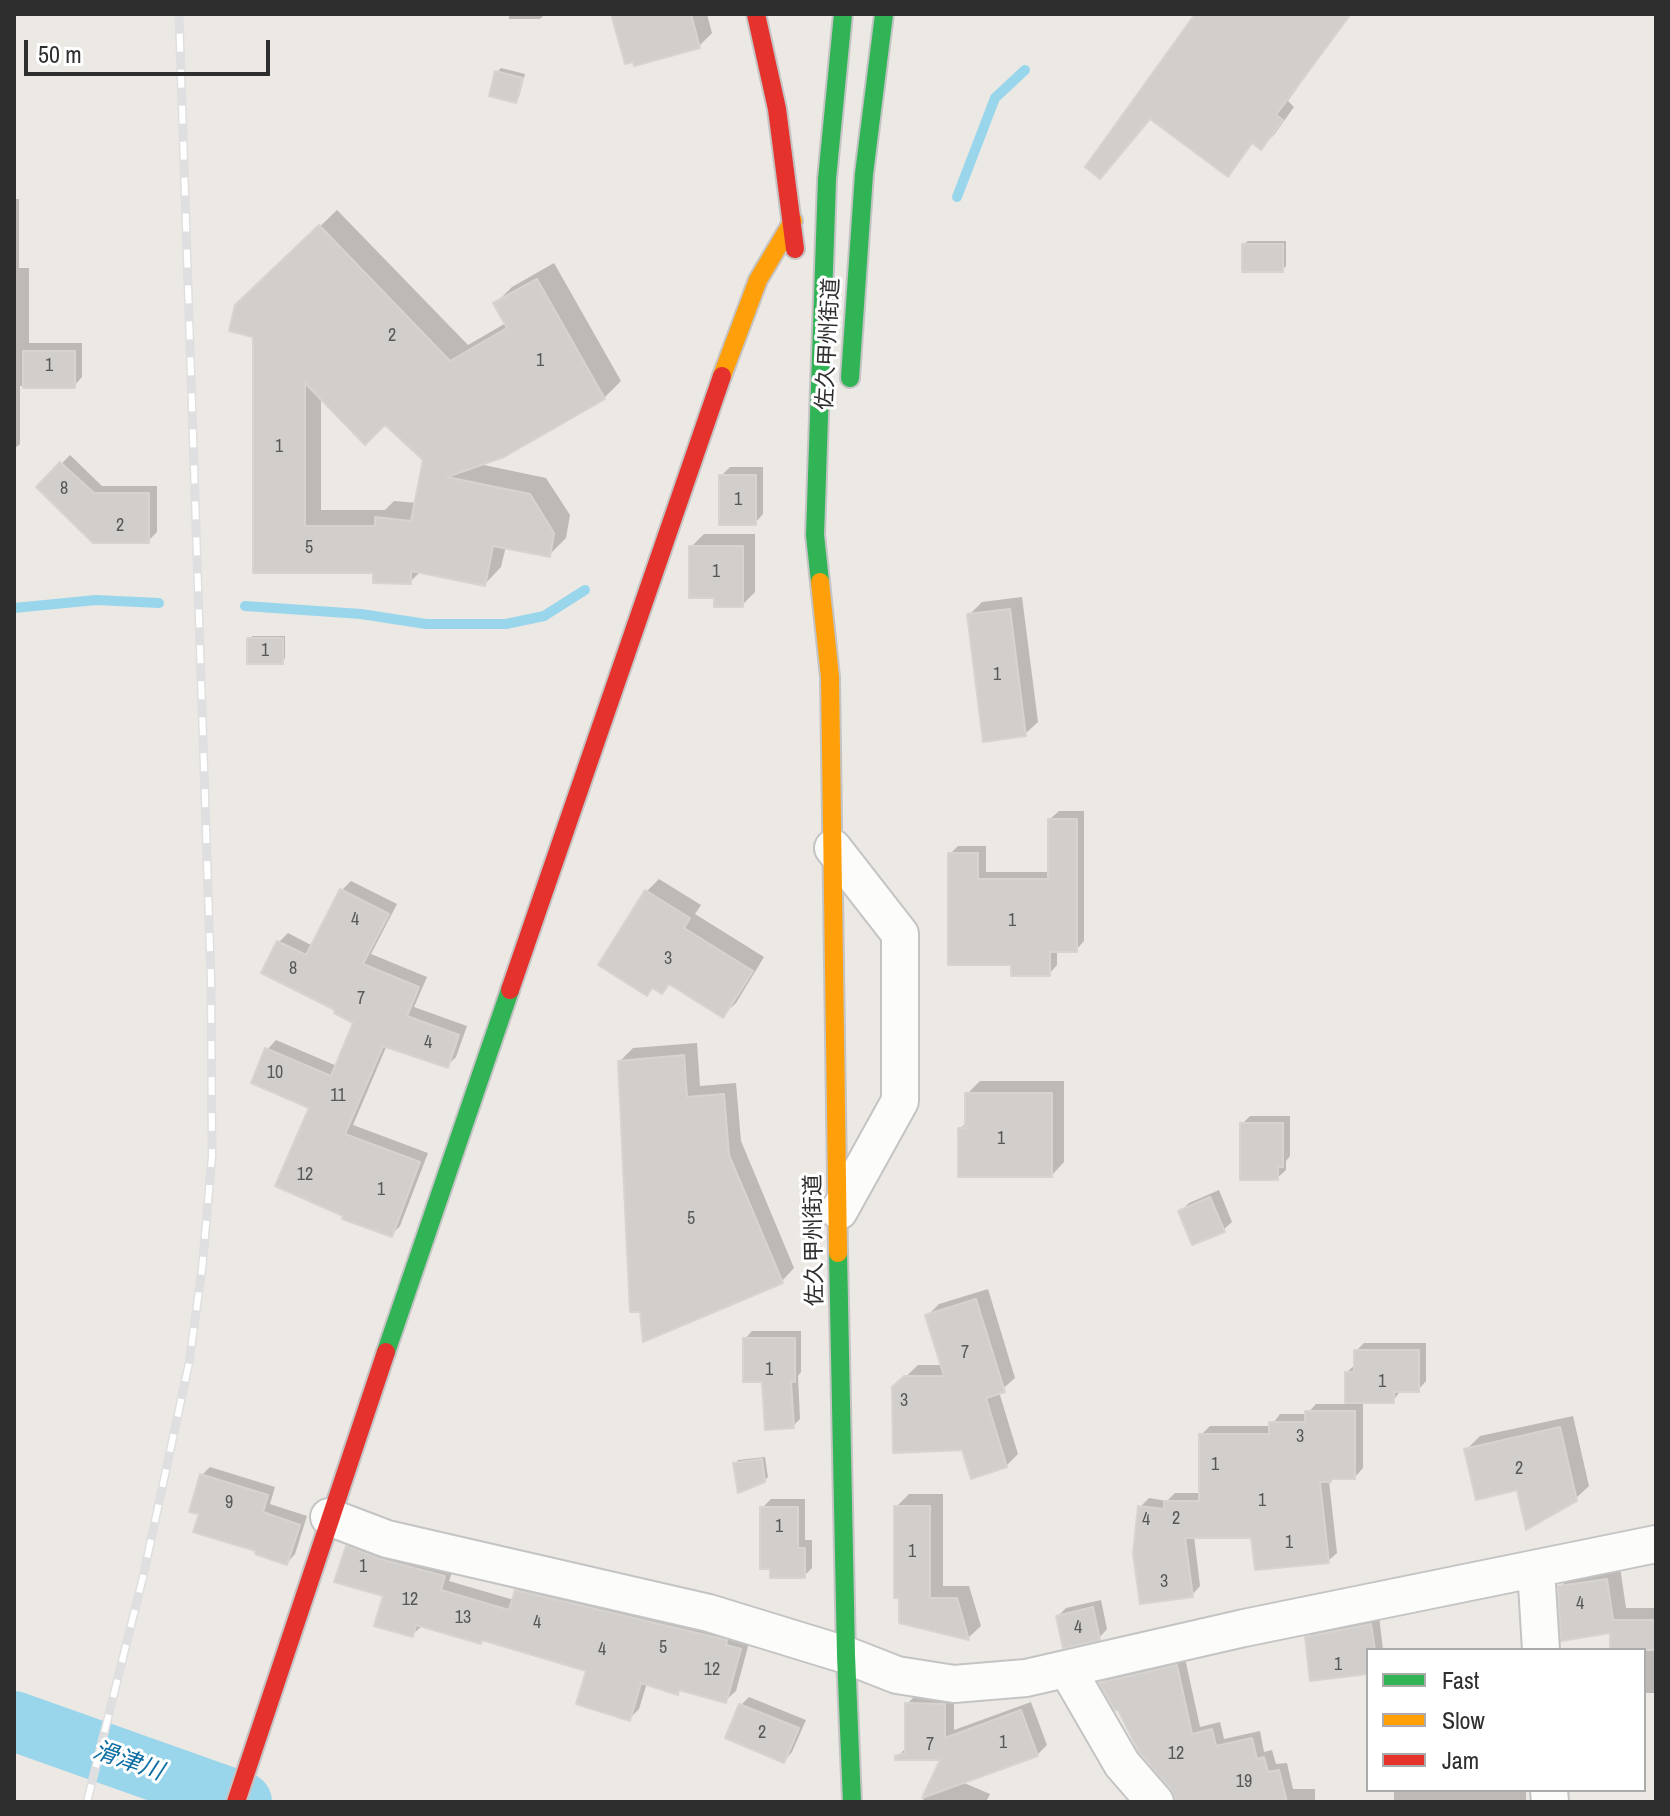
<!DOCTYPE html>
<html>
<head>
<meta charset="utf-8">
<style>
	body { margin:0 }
	#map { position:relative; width:1670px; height:1816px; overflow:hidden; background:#ece8e4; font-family:"Archivo Narrow",sans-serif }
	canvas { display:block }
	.frame { position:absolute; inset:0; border:16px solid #2e2e2e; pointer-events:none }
	.legend { position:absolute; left:1366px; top:1648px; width:280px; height:144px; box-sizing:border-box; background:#fff; border:2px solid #ababab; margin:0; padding:10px 14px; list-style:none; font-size:24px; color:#2e2e2e }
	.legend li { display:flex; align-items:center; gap:16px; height:40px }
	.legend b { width:40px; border:2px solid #ababab }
	.scale { position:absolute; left:24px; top:40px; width:246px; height:36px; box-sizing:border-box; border:4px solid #2e2e2e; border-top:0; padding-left:10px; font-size:24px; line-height:28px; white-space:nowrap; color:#2e2e2e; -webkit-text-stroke:6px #fff; paint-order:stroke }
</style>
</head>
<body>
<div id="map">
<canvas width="1670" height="1816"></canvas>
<div class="frame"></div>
<ul class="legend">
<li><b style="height:10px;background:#30b455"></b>Fast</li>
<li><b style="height:10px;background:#ff9f0a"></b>Slow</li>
<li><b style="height:10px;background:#e5322d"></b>Jam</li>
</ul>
<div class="scale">50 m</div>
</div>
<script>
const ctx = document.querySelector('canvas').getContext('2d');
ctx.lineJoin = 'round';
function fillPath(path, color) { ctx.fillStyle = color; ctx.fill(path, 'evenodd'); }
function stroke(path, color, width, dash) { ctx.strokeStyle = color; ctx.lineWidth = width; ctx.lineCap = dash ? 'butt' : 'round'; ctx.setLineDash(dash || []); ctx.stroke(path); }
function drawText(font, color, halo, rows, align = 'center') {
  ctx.font = font + ' "Archivo Narrow","Noto Sans JP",sans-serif'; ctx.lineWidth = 6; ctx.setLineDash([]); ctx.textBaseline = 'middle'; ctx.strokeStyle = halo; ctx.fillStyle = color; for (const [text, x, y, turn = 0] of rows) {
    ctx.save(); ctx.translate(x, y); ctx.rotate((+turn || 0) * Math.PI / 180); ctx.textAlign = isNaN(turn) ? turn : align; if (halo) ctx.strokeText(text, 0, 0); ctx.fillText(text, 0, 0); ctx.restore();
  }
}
const shadow = new Path2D(`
	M509 14H545L540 19H509Z
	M613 14H707L712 33 699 46Z
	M1198 14H1350L1288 101 1294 107 1274 135 1261 147 1254 142 1227 174Z
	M501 68 525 74 519 97 516 101 497 72Z
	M14 199H19V268H29V343H82V377L74 386H20V444L14 449Z
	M337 210 468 345 506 323 495 304 512 287 554 263 621 381 604 398 503 455 479 464 546 478 570 515 566 538 549 555 506 546 501 567 485 584 421 571 410 582 375 571H255V289ZM321 397 385 422 426 459 417 503 394 501 385 510H321Z
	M1248 241H1286V266L1282 270 1244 244Z
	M70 455 102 486H157V532L148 541 39 487Z
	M730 467H763V514L755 523 721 476Z
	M704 534H755V592L742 605 716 596 691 547Z
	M1022 597 1038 722 1025 734 969 615 982 602Z
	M253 636H285V658L282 662 249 639Z
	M1059 811H1084V941L1076 950H1057V965L1049 974 1013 963 950 854 958 846H986V872H1050V819Z
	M659 879 701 905 695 914 764 957 736 1003 723 1015 671 983 662 992 654 986 647 993 646 892Z
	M351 881 397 904 371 954 427 977 414 1007 467 1026 456 1057 447 1066 387 1045 353 1125 428 1153 400 1226 391 1235 312 1107 267 1050 276 1040 337 1066 356 1022 338 1009 279 942 288 933 313 946 342 890Z
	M697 1043 700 1086 736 1083 741 1141 794 1268 782 1281 620 1061 633 1048Z
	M980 1081H1064V1162L1052 1175 960 1129 967 1122V1094Z
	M1250 1116H1290V1156L1286 1161V1170L1277 1178 1242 1124Z
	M1219 1190 1232 1222 1223 1230 1181 1211 1189 1203Z
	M988 1289 1015 1378 999 1392 1018 1454 1006 1466 963 1448 894 1388 918 1365H943L927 1316 939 1304Z
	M752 1331H801V1372L798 1376 800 1419 793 1426 764 1380 745 1339Z
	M1364 1343H1426V1381L1418 1390H1401L1393 1401H1363V1468L1355 1477H1333L1329 1481 1337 1553 1328 1561 1253 1536H1194L1200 1586 1192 1595 1140 1507 1149 1498 1167 1501 1175 1493H1201V1435L1210 1426H1271L1280 1414H1307L1316 1404H1347V1372L1356 1364V1351Z
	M1573 1416 1589 1486 1575 1499 1519 1488 1467 1449 1480 1436Z
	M765 1457 768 1477 764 1481 735 1464 738 1460Z
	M210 1467 275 1487 270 1504 307 1516 295 1554 287 1563 258 1549 201 1513 202 1475Z
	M909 1494H943V1586H969L981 1626 968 1638 901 1621 896 1507Z
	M771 1499H805V1540H812V1568L804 1576 762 1508Z
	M357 1537 454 1567 449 1581 514 1600 516 1591 526 1581 750 1639 736 1691 726 1700 681 1688 678 1692 647 1683 639 1709 630 1718 588 1670 483 1639 480 1642 423 1625 412 1635 348 1547Z
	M1620 1567 1626 1608H1656V1693H1644V1650H1610V1631L1560 1587 1573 1574Z
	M1101 1600 1107 1629 1099 1638 1058 1616 1066 1608Z
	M1379 1616 1383 1650H1368V1672L1307 1638 1315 1629Z
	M1185 1658 1200 1727 1220 1722 1224 1739 1260 1731 1264 1752 1272 1750 1276 1764 1287 1763 1293 1789H1315V1802H1177V1797L1102 1683 1110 1675Z
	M917 1694 954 1695V1730L1031 1702 1047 1745 1037 1755 962 1782 990 1794 986 1802H922L943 1758 897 1757 907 1747V1704Z
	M749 1697 806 1720 792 1752 784 1761 741 1705Z
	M1394 1790H1526V1802H1394Z`);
const stream = new Path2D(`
	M957 197 995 98 1025 70
	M245 606 361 614 426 624H506L544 616 585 590
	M14 608 96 600 159 603`);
const river = new Path2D(`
	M14 1721 242 1802`);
const building = new Path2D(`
	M611 14H691L700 48 634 66 633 62 625 64Z
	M1195 14H1351L1276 115 1283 120 1261 150 1252 143 1228 177 1150 119 1100 179 1085 167Z
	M495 71 523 78 516 103 489 96Z
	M319 225 450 361 507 328 493 303 537 279 605 399 504 457 447 477 530 494 554 533 550 557 493 546 485 586 411 571V584L373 583V573H253V337L229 331 235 305ZM305 383 365 445 385 425 423 460 411 521 375 517V526H305Z
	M1242 244H1283V272H1242Z
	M23 351H75V388H23Z
	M60 462 94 493H149V543H93L36 487Z
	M719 475H756V525H719Z
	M689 546H743V607H714V598H689Z
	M1010 609 1026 736 983 742 967 614Z
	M247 638H283V664H247Z
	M1048 819H1077V952H1050V976H1011V965H948V853H978V879H1048Z
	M340 889 389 914 363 964 419 987 407 1016 459 1035 448 1068 383 1046 345 1134 420 1162 392 1237 342 1219 343 1216 275 1186 309 1108 251 1083 265 1048 331 1076 353 1023 334 1013 335 1010 261 973 277 941 306 955Z
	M645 890 690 918 684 928 753 971 723 1018 669 984 662 994 652 988 647 996 598 965Z
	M684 1055 687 1097 724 1094 729 1155 783 1283 643 1342 640 1312H630L618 1061Z
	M965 1093H1052V1177H958V1128H965Z
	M1240 1123H1283V1167H1278V1180H1240Z
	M1210 1197 1225 1232 1192 1245 1178 1211Z
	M976 1299 1005 1392 986 1398 1007 1467 971 1479 962 1450 893 1453 892 1387 904 1376H944L925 1315Z
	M743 1338H795V1382H791L794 1428 765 1430 762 1382H743Z
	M1354 1350H1419V1392H1394V1403H1345V1372H1354Z
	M1305 1411H1355V1479H1331V1482H1320L1329 1563 1255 1570 1251 1538H1185L1193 1597 1140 1604 1133 1553 1138 1506 1164 1509V1501H1199V1434H1269V1422H1305Z
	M1560 1427 1577 1501 1526 1530 1517 1490 1476 1500 1464 1449Z
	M762 1459 765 1482 738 1493 733 1463Z
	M200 1474 268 1495 263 1512 300 1525 287 1565 255 1554 256 1551 193 1532 199 1514 189 1512Z
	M894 1506H930V1598H957L969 1640 899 1623V1598H894Z
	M760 1507H798V1548H805V1578H770V1569H760Z
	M346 1546 380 1559 445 1576 441 1590 509 1610 515 1590 727 1640 726 1645 741 1649 726 1703 679 1690 678 1695 641 1683 630 1721 576 1704 586 1671 482 1640 481 1644 416 1625 413 1637 374 1626 383 1596 334 1582Z
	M1607 1579 1613 1620H1656V1650H1610V1633L1561 1641 1558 1586Z
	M1093 1607 1100 1640 1063 1648 1056 1616Z
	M1371 1624 1375 1650H1368V1674L1310 1681 1305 1637Z
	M1177 1665 1192 1734 1212 1729 1216 1746 1252 1738 1257 1759 1264 1757 1268 1772 1279 1770 1287 1802H1175L1171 1789 1139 1752 1118 1710H1115L1099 1683Z
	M905 1703 945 1704V1738L1021 1710 1038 1756 922 1798 940 1760H895V1756L905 1753Z
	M739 1704 799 1728 784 1763 725 1738Z`);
const street = new Path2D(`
	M833 848 900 934V1101L839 1211
	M329 1517 387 1539 709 1613 846 1655 897 1675 954 1684 1026 1678 1244 1628 1656 1544
	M1536 1569 1541 1650
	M1067 1669 1122 1764 1155 1802
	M1549 1790 1550 1802`);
const fast = new Path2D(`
	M850 378 864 174 884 14
	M820 582 815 535 827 179 843 14
	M838 1253 846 1655 852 1802
	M386 1352 510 990`);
const slow = new Path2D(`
	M722 376 758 280 793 221
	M820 582 830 677 838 1253`);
const jam = new Path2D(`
	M756 14 777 109 795 249
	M510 990 722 376
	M236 1802 386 1352`);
const rail = new Path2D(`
	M87 1802 143 1577 189 1363 202 1269 212 1156 211 980 179 14`);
const numberNames = [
	["2",392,336],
	["1",540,361],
	["1",49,366],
	["1",279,447],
	["8",64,489],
	["1",738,500],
	["2",120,526],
	["5",309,548],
	["1",716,572],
	["1",265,651],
	["1",997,675],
	["4",355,920],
	["1",1012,921],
	["3",668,959],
	["8",293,969],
	["7",361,999],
	["4",428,1043],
	["10",275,1073],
	["11",338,1096],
	["1",1001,1139],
	["12",305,1175],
	["1",381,1190],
	["5",691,1219],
	["7",965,1353],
	["1",769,1370],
	["1",1382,1382],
	["3",904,1401],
	["3",1300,1437],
	["1",1215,1465],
	["2",1519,1469],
	["1",1262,1501],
	["9",229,1503],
	["2",1176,1519],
	["4",1146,1520],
	["1",779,1527],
	["1",1289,1543],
	["1",912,1552],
	["1",363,1567],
	["3",1164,1582],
	["12",410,1600],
	["4",1580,1604],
	["13",463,1618],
	["4",537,1623],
	["4",1078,1628],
	["5",663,1648],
	["4",602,1650],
	["1",1338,1665],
	["12",712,1670],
	["2",762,1733],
	["1",1003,1743],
	["7",930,1745],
	["12",1176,1754],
	["19",1244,1782]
];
const streetNames = [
	["佐久甲州街道",829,344,-87],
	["佐久甲州街道",815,1240,-91]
];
const waterNames = [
	["滑津川",128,1762,19]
];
fillPath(shadow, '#0003');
stroke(stream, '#99d6ec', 10);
stroke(river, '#99d6ec', 60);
fillPath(building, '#d1cecb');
stroke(building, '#d7d4d0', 2);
stroke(street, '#c5c4c5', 40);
stroke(fast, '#c5c4c5', 22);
stroke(slow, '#c5c4c5', 22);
stroke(jam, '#c5c4c5', 22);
stroke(street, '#fcfcfb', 36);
stroke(fast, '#30b455', 18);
stroke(slow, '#ff9f0a', 18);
stroke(jam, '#e5322d', 18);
stroke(rail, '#dfdfe1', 9);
stroke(rail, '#fff', 6, [18]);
drawText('18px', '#585857', null, numberNames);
drawText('22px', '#2e2e2e', '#fff', streetNames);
drawText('italic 24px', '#0d6fa3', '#fff', waterNames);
</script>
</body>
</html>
